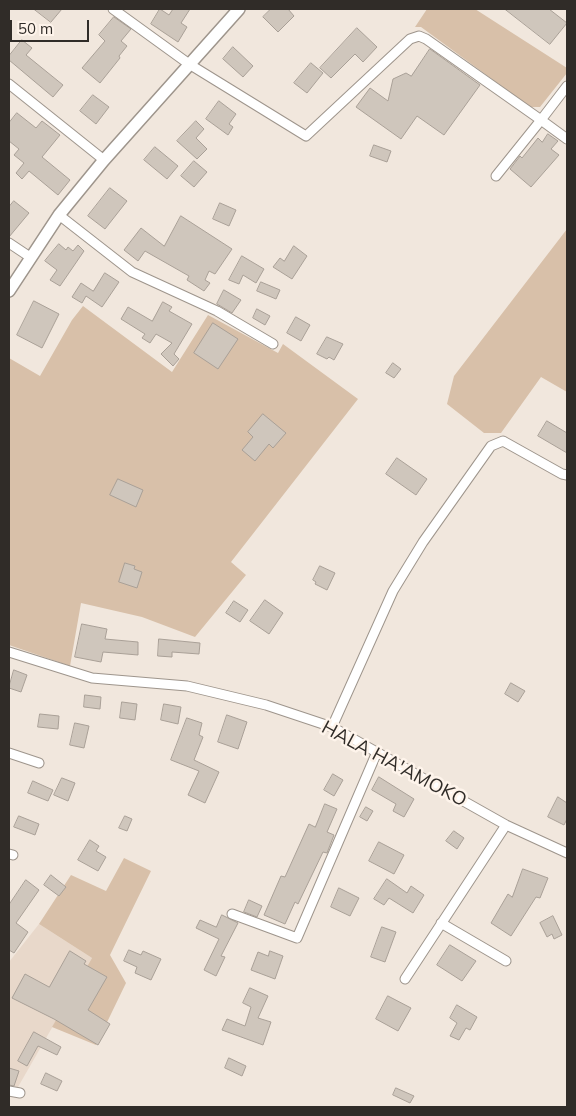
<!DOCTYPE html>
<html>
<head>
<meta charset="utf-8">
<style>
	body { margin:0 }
	#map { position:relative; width:576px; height:1116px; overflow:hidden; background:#f1e7dd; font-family:Mulish,sans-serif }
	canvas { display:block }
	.frame { position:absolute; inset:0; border:10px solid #302c28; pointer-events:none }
	.scale { position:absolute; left:10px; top:20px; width:79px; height:22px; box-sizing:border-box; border:2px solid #302c28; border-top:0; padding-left:6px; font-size:15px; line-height:18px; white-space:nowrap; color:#302c28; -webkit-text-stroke:4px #fef4eb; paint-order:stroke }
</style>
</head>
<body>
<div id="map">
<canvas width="576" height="1116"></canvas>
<div class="frame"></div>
<div class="scale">50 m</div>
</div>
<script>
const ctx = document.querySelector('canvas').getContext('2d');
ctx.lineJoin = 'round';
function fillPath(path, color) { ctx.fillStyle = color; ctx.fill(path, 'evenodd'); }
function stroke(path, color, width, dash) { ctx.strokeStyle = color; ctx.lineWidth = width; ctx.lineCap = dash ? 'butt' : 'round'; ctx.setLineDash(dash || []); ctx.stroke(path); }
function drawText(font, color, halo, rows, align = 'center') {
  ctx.font = font + ' Mulish,sans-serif'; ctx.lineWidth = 5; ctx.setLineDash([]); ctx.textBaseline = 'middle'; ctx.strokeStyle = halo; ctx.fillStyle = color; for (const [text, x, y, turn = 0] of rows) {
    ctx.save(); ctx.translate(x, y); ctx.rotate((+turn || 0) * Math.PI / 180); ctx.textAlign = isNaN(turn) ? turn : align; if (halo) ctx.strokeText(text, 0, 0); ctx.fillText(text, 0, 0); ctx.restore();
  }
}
const built = new Path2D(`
	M39 924 92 958 18 1087 9 1085V962Z`);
const green = new Path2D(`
	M427 9H475L567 68V73L540 107H530L421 27H415Z
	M567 229V392L541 377 501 433H484L447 404 454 376Z
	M83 306 172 372 208 315 278 353 283 344 358 399 231 562 246 575 195 637 142 617 81 603 70 666 9 645V358L40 376 72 320Z
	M124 858 151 871 110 955 126 983 96 1045 52 1027 92 958 39 924 71 875 106 891Z`);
const building = new Path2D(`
	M34 9H62L51 22Z
	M160 9 169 15 173 9H190L181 23 187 27 178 42 151 24Z
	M271 9H288L294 16 278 32 263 17Z
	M505 9H549L567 23 550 44Z
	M114 17 131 29 121 41 127 46 119 56 120 58 100 83 82 68 105 41 99 35Z
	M357 28 377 47 363 62 355 54 331 78 320 68Z
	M22 40 32 48 26 55 63 85 53 97 9 60V56Z
	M233 47 253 66 243 77 223 59Z
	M430 49 480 85 444 135 417 116 401 139 356 107 370 88 388 101 393 79 406 73 411 76Z
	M311 63 323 73 307 93 294 83Z
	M93 95 109 107 96 124 80 111Z
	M219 101 236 114 229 124 233 127 228 135 206 119Z
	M17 113 36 128 42 121 60 135 42 157 70 180 58 195 29 171 22 179 16 173 24 163 14 155 19 149 9 141V123Z
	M196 121 204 129 196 138 207 149 197 159 177 141Z
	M548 134 558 141 551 149 559 155 531 187 510 169 520 156 522 158 538 138 542 142Z
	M374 145 391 151 387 162 370 156Z
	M155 147 178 166 167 179 144 160Z
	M194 161 207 172 194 187 181 176Z
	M110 188 127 201 105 229 88 216Z
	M14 201 29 213 9 237V207Z
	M220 203 236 210 229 226 213 219Z
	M181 216 232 249 215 274 209 271 205 280 210 283 204 291 187 280 189 276 145 251 138 261 124 250 141 228 164 246Z
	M59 244 66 250 68 247 73 251 78 245 84 251 60 286 50 280 57 270 45 261Z
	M294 246 307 256 292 279 273 267 280 258 284 261Z
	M242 256 264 269 256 283 243 275 239 284 229 280Z
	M105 273 119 282 102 307 86 296 82 303 72 297 81 283 93 291Z
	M261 282 280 290 276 299 257 291Z
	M224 290 241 300 232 313 217 304Z
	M34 301 59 314 42 348 17 335Z
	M163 302 172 307 169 311 192 324 174 354 179 359 173 366 161 354 172 343 156 334 150 343 142 338 145 334 121 319 128 307 152 321Z
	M257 309 270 316 265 325 253 318Z
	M296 317 310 325 301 341 287 333Z
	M213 323 238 339 218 369 194 353Z
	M327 337 343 344 334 360 329 357 327 359 317 354Z
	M393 363 401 369 394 378 386 373Z
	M263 414 286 433 273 448 269 444 255 461 242 450 253 437 248 432Z
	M547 421 567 433V453L538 436Z
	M397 458 427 479 416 495 386 474Z
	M118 479 143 490 136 507 110 495Z
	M125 563 135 566 134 569 142 572 137 588 119 582Z
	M320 566 335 573 327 590 315 584 316 582 313 580Z
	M265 600 283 613 269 634 250 621Z
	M234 601 248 610 240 622 226 613Z
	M82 624 107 629 105 639 138 642V655L103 652 101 662 75 657Z
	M159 639 200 643 199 654 172 652V657L158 656Z
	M14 670 27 675 21 692 9 688Z
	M511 683 525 691 518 702 505 694Z
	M85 695 101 697 100 709 84 707Z
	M122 702 137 704 135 720 120 718Z
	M164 704 181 707 178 724 161 720Z
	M40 714 59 716 58 729 38 727Z
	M227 715 247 722 238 749 218 742Z
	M187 718 202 723 199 735 203 737 194 760 219 772 205 803 188 795 199 771 171 760Z
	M75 723 89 726 84 748 70 745Z
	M333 774 343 780 334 796 324 790Z
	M379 777 414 799 404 817 393 811 396 804 372 790Z
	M62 778 75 783 68 801 54 795Z
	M33 781 53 790 48 801 28 793Z
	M558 797 567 803V819L564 825 548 817Z
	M325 804 337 809 327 832 334 835 327 853 323 852 298 904 295 902 285 924 264 915 281 876 285 877 309 824 315 827Z
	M366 807 373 811 367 821 360 817Z
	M19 816 39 824 35 835 14 827Z
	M125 816 132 819 127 831 119 828Z
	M454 831 464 838 457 849 446 841Z
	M90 840 99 846 96 851 106 857 98 871 78 860Z
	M379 842 404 855 394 874 369 861Z
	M523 869 548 878 540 898 536 897 511 936 491 923 508 894 512 897Z
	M51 875 66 887 59 896 44 885Z
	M387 879 407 893 411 886 424 895 413 913 389 898 384 905 374 899Z
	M26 880 39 890 16 923 28 932 14 953 9 950V905Z
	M339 888 359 898 350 916 331 907Z
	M249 900 262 906 257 917 244 912Z
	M222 915 238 923 221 956 225 957 216 976 204 970 219 939 196 928 200 920 216 927Z
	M553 916 562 935 554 939 552 934 547 937 540 923Z
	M382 927 396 932 385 962 371 957Z
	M450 945 476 961 462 981 437 965Z
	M129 950 141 955 143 951 161 959 151 980 135 973 137 967 124 961Z
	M70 951 86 961 84 964 107 977 88 1010 110 1024 98 1045 54 1019 12 998 25 974 49 987Z
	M270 951 283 956 275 979 251 970 258 952 268 956Z
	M250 988 268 996 258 1018 271 1022 263 1045 222 1030 227 1019 245 1026 251 1007 243 1003Z
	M388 996 411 1008 398 1031 376 1019Z
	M457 1005 477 1017 470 1030 466 1028 459 1040 450 1036 457 1023 450 1018Z
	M34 1032 61 1047 57 1055 38 1046 27 1066 18 1061Z
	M229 1058 246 1066 242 1076 225 1068Z
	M9 1068 19 1071 14 1086 9 1085Z
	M46 1073 62 1081 57 1091 41 1084Z
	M396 1088 414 1096 410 1103 393 1095Z`);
const minor = new Path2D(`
	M113 9 189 64 306 136 410 39 419 36 426 39 541 120 496 176
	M9 84 104 160
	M567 86 541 120 567 139
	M59 215 132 272 217 311 273 344
	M9 243 30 257
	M9 652 92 678 187 686 266 705 332 727 506 825 567 853
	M332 727 393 591 423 542 491 446 503 441 562 474 567 475
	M9 753 39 763
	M9 854 13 855
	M232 914 297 938 377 752
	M441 923 506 961
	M405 979 506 825
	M9 1091 20 1093`);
const secondary = new Path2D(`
	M9 291 59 215 104 160 239 9`);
const streetNames = [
	["HALA HA'AMOKO",394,764,28]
];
fillPath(built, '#e8d8ca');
fillPath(green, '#d8c0a9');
fillPath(building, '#cfc6bc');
stroke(building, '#a9a097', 1);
stroke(minor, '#9e958c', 11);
stroke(secondary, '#9e958c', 14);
stroke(minor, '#fff', 9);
stroke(secondary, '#fff', 11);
drawText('19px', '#302c28', '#fef4eb', streetNames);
</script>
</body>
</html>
